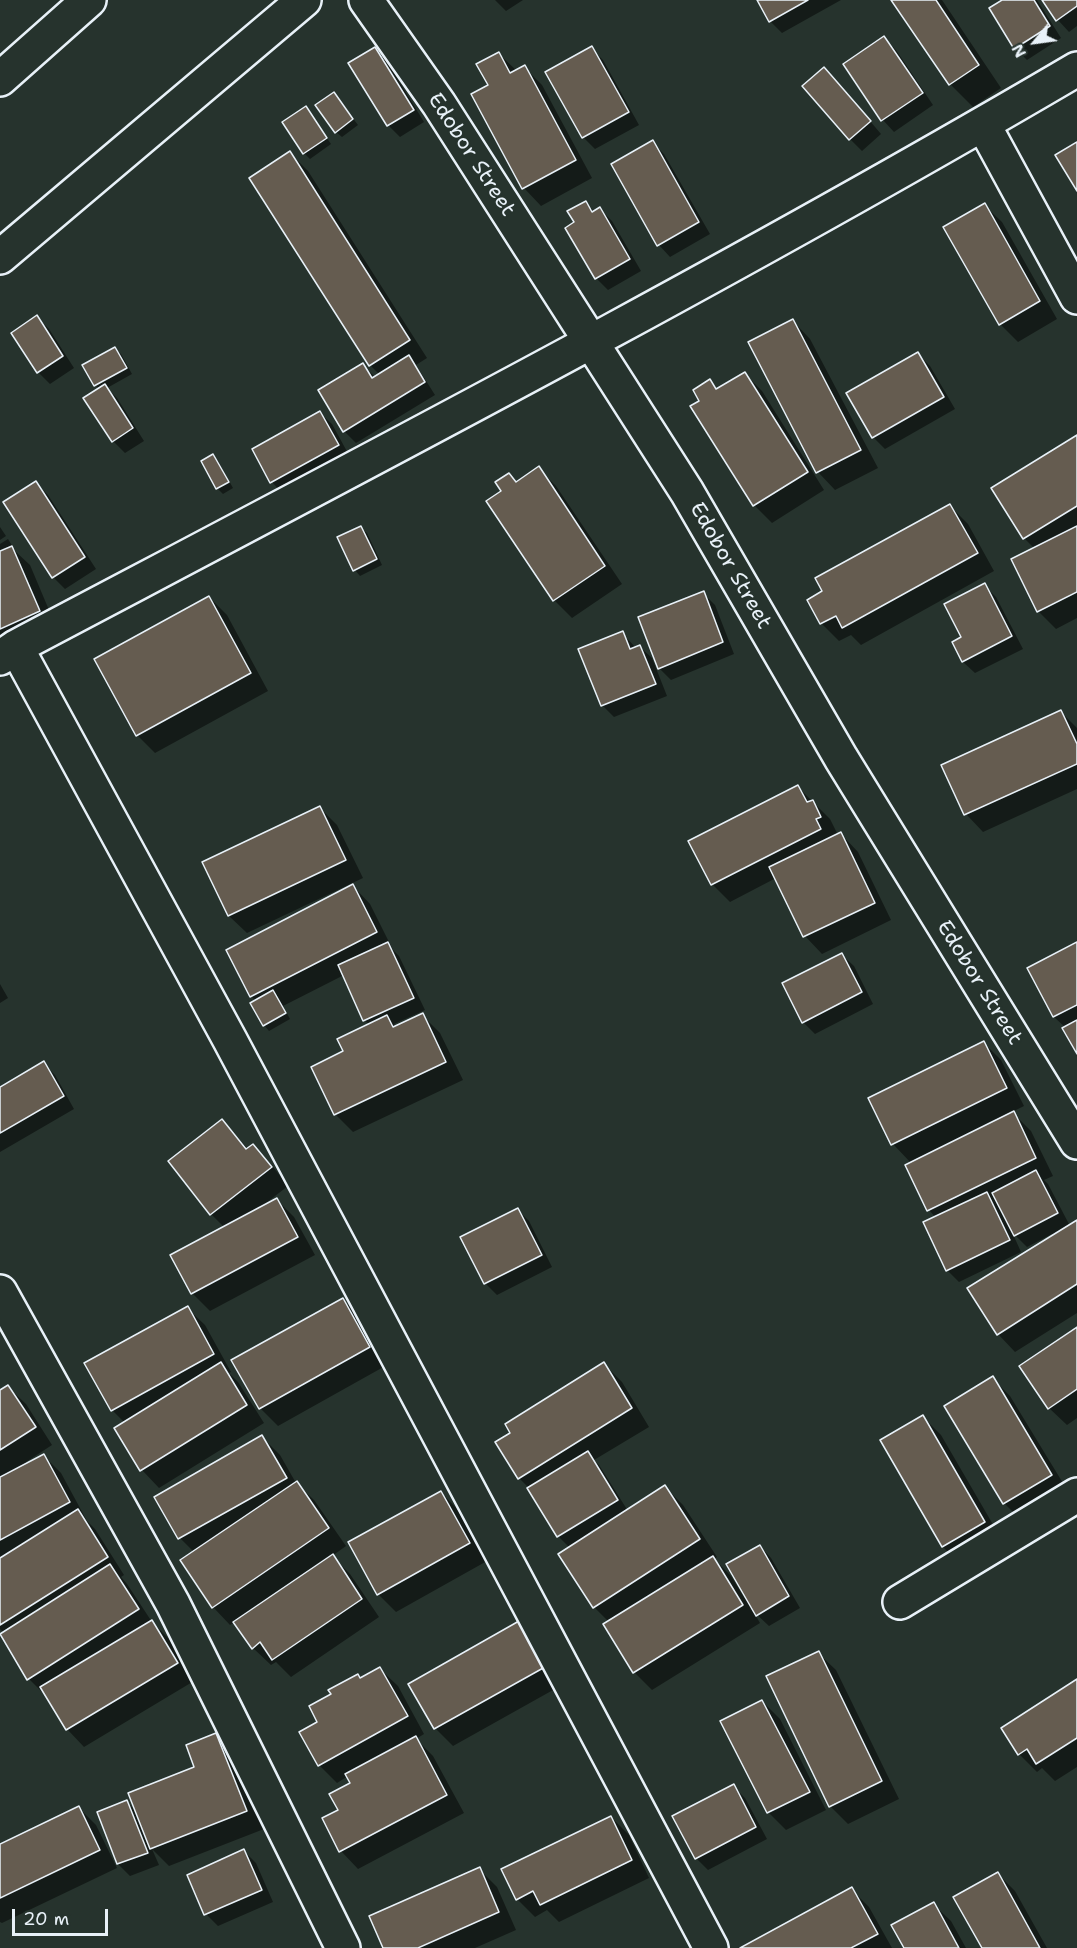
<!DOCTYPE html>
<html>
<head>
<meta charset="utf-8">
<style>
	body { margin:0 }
	#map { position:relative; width:1077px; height:1948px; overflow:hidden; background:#26332d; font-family:"Shantell Sans",sans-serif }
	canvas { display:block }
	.north { position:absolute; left:1005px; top:12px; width:60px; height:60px; -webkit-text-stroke:4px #26332d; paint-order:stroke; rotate:241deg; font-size:16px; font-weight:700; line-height:24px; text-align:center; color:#e8f1f8 }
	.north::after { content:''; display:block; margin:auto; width:21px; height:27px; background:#e8f1f8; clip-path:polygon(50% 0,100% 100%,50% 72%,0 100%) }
	.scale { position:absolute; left:12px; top:1909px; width:96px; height:27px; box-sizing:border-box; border:3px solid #e8f1f8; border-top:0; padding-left:8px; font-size:18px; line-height:21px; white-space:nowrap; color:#e8f1f8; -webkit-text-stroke:4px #26332d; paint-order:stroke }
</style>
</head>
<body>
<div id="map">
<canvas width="1077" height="1948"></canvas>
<div class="north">N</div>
<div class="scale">20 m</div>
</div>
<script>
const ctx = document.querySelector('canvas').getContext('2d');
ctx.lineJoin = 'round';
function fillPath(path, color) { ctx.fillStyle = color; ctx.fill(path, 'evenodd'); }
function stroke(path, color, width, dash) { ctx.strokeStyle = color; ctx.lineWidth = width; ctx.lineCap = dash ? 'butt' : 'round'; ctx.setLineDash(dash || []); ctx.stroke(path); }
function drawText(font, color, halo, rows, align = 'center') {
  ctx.font = font + ' "Shantell Sans",sans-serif'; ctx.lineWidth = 4.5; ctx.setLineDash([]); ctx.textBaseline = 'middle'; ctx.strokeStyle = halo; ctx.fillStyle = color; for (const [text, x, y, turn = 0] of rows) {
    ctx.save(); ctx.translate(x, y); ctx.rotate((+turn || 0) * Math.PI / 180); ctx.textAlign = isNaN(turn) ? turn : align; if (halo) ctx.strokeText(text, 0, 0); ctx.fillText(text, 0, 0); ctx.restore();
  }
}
const shadow = new Path2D(`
	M495 0H523L506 11Z
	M759 0H841L782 33 770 21Z
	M893 0H942L1001 88 973 107 950 84Z
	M1005 0H1037L1061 38 1027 60 1015 48Z
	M1044 0H1077V26L1069 32 1058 20Z
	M884 38 896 50 933 105 894 132 883 120Z
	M375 48 386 60 424 122 400 137 388 125Z
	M591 48 603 60 639 125 595 149 583 137Z
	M499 54 517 71 524 67 542 85 592 178 541 206 524 188 490 86Z
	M836 81 881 134 862 151 850 139Z
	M334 94 358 125 342 137 336 132Z
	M306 108 331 144 310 159 304 153Z
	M652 142 664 154 710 234 670 257 659 245Z
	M290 153 308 171 427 358 416 365 435 395 356 443 344 431 363 365 375 377 380 375 370 365Z
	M585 203 595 212 600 209 612 221 641 271 608 290 596 278 567 229 576 223Z
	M984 205 1002 222 1057 319 1018 342 1000 324Z
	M37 317 49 329 74 368 50 384 38 372 13 333Z
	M793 321 810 339 878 468 835 490 818 472 750 343Z
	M115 349 121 354 132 374 107 388 117 398 144 441 125 453 113 441 99 389 95 385Z
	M918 354 930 366 955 409 885 449 873 437 848 394Z
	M745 374 762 391 824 490 772 523 754 505 702 401 710 381 719 390Z
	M320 413 332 424 350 457 283 494 272 482Z
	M1077 437V618L1056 629 1038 611 1013 560 1035 549 1025 539 994 489Z
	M213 456 218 461 233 488 223 494 218 489 203 462Z
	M538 468 556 486 622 584 572 618 554 600 503 491 509 474 517 483Z
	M36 483 48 495 96 569 65 589 53 577Z
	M950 506 968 524 994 571 861 645 851 635 839 641 821 623Z
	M0 527 6 536 0 540Z
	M361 528 367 533 382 565 360 576 355 570 339 538Z
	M8 539 16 552 30 565 57 629 0 654V544Z
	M984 585 996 597 1023 649 975 673 963 662 954 643 963 638Z
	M703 593 715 605 734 654 671 680 659 668Z
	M209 597 227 615 268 691 155 753 137 735Z
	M622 633 636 648 640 647 652 658 667 696 614 717 602 705Z
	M1061 712 1077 728V789L983 832 966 814Z
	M798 787 830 819 838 835 841 834 858 852 891 920 822 954 805 936 776 878 730 902 712 884Z
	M320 808 337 825 363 878 247 933 229 916 204 863Z
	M353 886 370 904 393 950 399 956 425 1010 394 1024 397 1027 422 1015 440 1033 463 1080 353 1132 335 1114 345 1052 370 1025 364 1020 344 975 283 1006 290 1019 269 1031 264 1025 256 1001 251 996Z
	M1077 944V1051L1066 1028 1054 1017 1029 968Z
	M842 955 854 966 873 1004 815 1034 803 1022Z
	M0 984 8 998 0 1003Z
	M983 1042 1001 1060 1024 1106 1012 1112 1031 1131 1053 1176 1044 1180 1048 1184 1070 1226 1077 1222V1313L1015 1352 998 1334 1053 1236 1052 1234 1027 1247 1012 1232 1021 1252 959 1282 947 1270 936 1218 929 1210 907 1166 911 1163 893 1144 870 1099Z
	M43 1063 55 1075 74 1109 0 1152V1088Z
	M222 1121 248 1149 253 1146 270 1163 288 1186 266 1203 267 1205 276 1199 294 1217 315 1255 210 1311 192 1293 172 1256 224 1227 211 1214Z
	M517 1209 529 1221 552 1267 497 1295 485 1283Z
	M343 1300 361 1317 387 1365 278 1426 260 1408Z
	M187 1308 205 1325 231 1372 229 1373 238 1382 264 1423 159 1488 142 1470 125 1423 112 1410Z
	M1077 1329V1418L1067 1425 1049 1408Z
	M604 1364 622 1382 649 1427 594 1460 599 1465 628 1511 665 1487 683 1505 717 1557 714 1559 731 1576 745 1599 748 1598 760 1546 771 1558 800 1608 769 1626 753 1611 760 1623 652 1690 634 1672 609 1622 594 1607 560 1555 570 1548 558 1536 530 1489 519 1478 513 1433Z
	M992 1378 1010 1396 1069 1493 1022 1521 1004 1503 946 1406Z
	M8 1387 26 1404 52 1445 26 1462 28 1464 44 1456 61 1473 87 1521 95 1529 124 1575 121 1577 127 1584 152 1622 169 1639 194 1681 84 1747 67 1729 46 1696 29 1679 4 1633 0 1629V1392Z
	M923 1417 941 1435 1002 1540 960 1564 943 1547Z
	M262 1437 280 1455 296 1483 314 1500 346 1546 332 1556 350 1574 379 1617 291 1677 276 1662 271 1665 253 1648 235 1622 230 1625 213 1607 194 1552 180 1538 156 1497Z
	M441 1492 458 1510 487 1561 396 1612 378 1594Z
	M519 1623 562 1685 453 1746 435 1728Z
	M818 1653 836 1670 899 1799 848 1824 830 1806Z
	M380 1669 398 1686 424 1734 416 1739 433 1756 464 1813 358 1869 341 1851 340 1811 352 1784 348 1776 337 1783 319 1765 320 1723Z
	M1077 1681V1767L1055 1781 1042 1768 1037 1772 1019 1754 1003 1728Z
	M762 1701 780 1719 826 1810 786 1830 768 1812 722 1722Z
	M216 1735 234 1753 264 1829 169 1866 152 1849 159 1865 130 1876 118 1864 99 1813 127 1802 138 1813 196 1768Z
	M733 1786 745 1798 767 1839 708 1870 696 1858Z
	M79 1808 96 1825 117 1868 2 1923 0 1922V1845Z
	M611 1817 629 1835 649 1878 559 1922 547 1910 535 1917 517 1899Z
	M244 1851 256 1863 273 1902 218 1926 206 1914Z
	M479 1869 497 1887 516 1930 475 1948H385Z
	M998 1874 1015 1891 1047 1948H983Z
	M851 1889 869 1907 892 1948H743Z
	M933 1904 951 1921 966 1948H905Z`);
const building = new Path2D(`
	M757 0H808L769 22Z
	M891 0H936L979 65 949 85Z
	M1002 0H1034L1050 26 1014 49 989 8Z
	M1042 0H1077V6L1056 21Z
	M884 36 923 93 881 121 843 64Z
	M592 46 629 112 582 138 545 72Z
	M375 47 414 110 387 126 348 63Z
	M499 52 510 73 525 65 576 160 522 189 471 94 488 85 476 64Z
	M824 67 871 121 849 140 802 86Z
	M334 92 353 119 335 133 315 105Z
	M306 106 327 138 303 154 282 122Z
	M653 140 699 222 657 246 611 164Z
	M1077 142V191L1055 155Z
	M290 151 410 340 369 366 249 178Z
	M586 201 592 212 600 207 630 259 595 279 565 228 574 222 567 211Z
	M985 203 1040 301 999 325 943 227Z
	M37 315 63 356 37 373 11 333Z
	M793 319 861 450 816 473 748 342Z
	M115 347 127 368 94 386 82 365Z
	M918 352 944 397 872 438 846 393Z
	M409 355 425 382 343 432 318 390 363 363 372 378Z
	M745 372 808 472 753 506 690 406 699 401 693 390 710 379 716 389Z
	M105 384 133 428 112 442 83 398Z
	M320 411 339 445 270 483 252 449Z
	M1077 435V506L1023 539 991 488Z
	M213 454 229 482 216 489 201 461Z
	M539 466 605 566 553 601 486 501 501 491 495 482 509 473 516 482Z
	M36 481 85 557 52 578 3 502Z
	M950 504 978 553 842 628 836 616 820 624 807 600 822 591 815 578Z
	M361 526 377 559 353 571 337 537Z
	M1077 526V592L1037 612 1011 559Z
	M12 546 40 611 0 629V551Z
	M985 583 1012 636 962 662 952 642 961 637 944 604Z
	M704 591 723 642 658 669 638 617Z
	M209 596 251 673 136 736 94 659Z
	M623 631 630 649 640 645 656 684 601 706 578 649Z
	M1061 710 1077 744V764L964 815 941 765Z
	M798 785 807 802 813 800 821 817 816 819 821 829 711 885 688 841Z
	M320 806 346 860 228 916 202 862Z
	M841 832 875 903 803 937 769 867Z
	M353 884 377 932 250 997 226 950Z
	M388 942 414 998 363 1021 338 965Z
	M1077 942V1005L1053 1017 1027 968Z
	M842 953 862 992 802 1023 782 983Z
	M273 990 286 1013 263 1026 250 1003Z
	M423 1013 446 1062 334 1115 311 1067 343 1051 337 1039 387 1015 393 1027Z
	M1077 1020V1054L1062 1028Z
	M984 1041 1007 1088 891 1145 868 1098Z
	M44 1061 64 1096 0 1133V1087Z
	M1014 1111 1036 1158 927 1211 905 1165Z
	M222 1119 246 1149 253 1144 272 1167 210 1215 168 1161Z
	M1036 1170 1058 1213 1014 1236 992 1193Z
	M987 1192 1010 1240 946 1271 923 1222Z
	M277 1198 298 1237 191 1294 170 1255Z
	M518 1208 542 1255 484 1284 460 1237Z
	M1077 1220V1284L997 1335 967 1288Z
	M343 1298 370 1347 259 1409 231 1360Z
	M188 1306 214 1354 111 1411 84 1363Z
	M1077 1327V1389L1048 1409 1019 1366Z
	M221 1362 247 1405 140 1471 114 1428Z
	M604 1362 632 1408 518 1479 495 1442 510 1433 505 1424Z
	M993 1376 1052 1475 1003 1504 944 1406Z
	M8 1385 36 1427 0 1450V1390Z
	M923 1415 985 1522 942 1547 880 1440Z
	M262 1435 287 1478 178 1539 154 1497Z
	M588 1451 618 1500 557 1537 527 1488Z
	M44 1454 70 1502 0 1540V1477Z
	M297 1481 329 1528 212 1608 180 1560Z
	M665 1485 700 1539 593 1608 558 1554Z
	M441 1491 470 1543 377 1595 348 1542Z
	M78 1509 108 1557 0 1625V1558Z
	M760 1545 789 1596 756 1616 726 1564Z
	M333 1554 362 1599 272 1660 260 1642 252 1649 233 1622Z
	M713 1556 743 1605 633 1673 603 1624Z
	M110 1564 139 1609 27 1680 0 1634Z
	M152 1620 178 1663 66 1730 40 1687Z
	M519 1621 545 1667 434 1729 408 1684Z
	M819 1651 882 1781 829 1807 766 1676Z
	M380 1667 408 1716 318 1766 299 1732 317 1722 309 1706 331 1694 328 1690 358 1674 360 1678Z
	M1077 1679V1738L1036 1764 1027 1749 1018 1755 1001 1728Z
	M762 1700 810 1792 767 1813 720 1721Z
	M216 1733 247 1811 150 1849 128 1793 194 1767 186 1745Z
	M416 1736 447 1795 339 1852 322 1818 338 1810 329 1794 350 1783 345 1774Z
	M734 1784 756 1827 695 1859 672 1816Z
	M127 1800 148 1853 117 1864 97 1812Z
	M79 1806 100 1850 0 1898V1844Z
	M611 1816 632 1860 540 1905 533 1891 516 1900 501 1869Z
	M244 1849 262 1890 204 1915 187 1875Z
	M480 1867 499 1912 418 1948H383L369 1916Z
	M998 1872 1040 1948H982L953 1897Z
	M852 1887 878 1934 851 1948H740Z
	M934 1902 959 1948H904L891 1925Z`);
const street = new Path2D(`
	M366 0 439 104 687 492 841 758 1077 1142
	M983 124 1077 297
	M16 647 230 1040 711 1948
	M0 658 16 647C372 459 730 273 1077 69
	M0 1292 173 1604 343 1948
	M900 1602 1077 1495`);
const highway = new Path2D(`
	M0 79 89 0
	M0 257 304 0`);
const streetNames = [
	["Edobor Street",471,155,57],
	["Edobor Street",730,566,60],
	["Edobor Street",979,983,58]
];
fillPath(shadow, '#0007');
fillPath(building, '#655c50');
stroke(building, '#e8f1f8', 1.5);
stroke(street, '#e8f1f8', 38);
stroke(highway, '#e8f1f8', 38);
stroke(street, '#26332d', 33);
stroke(highway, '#26332d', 33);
drawText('21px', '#e8f1f8', '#26332d', streetNames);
</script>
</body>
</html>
